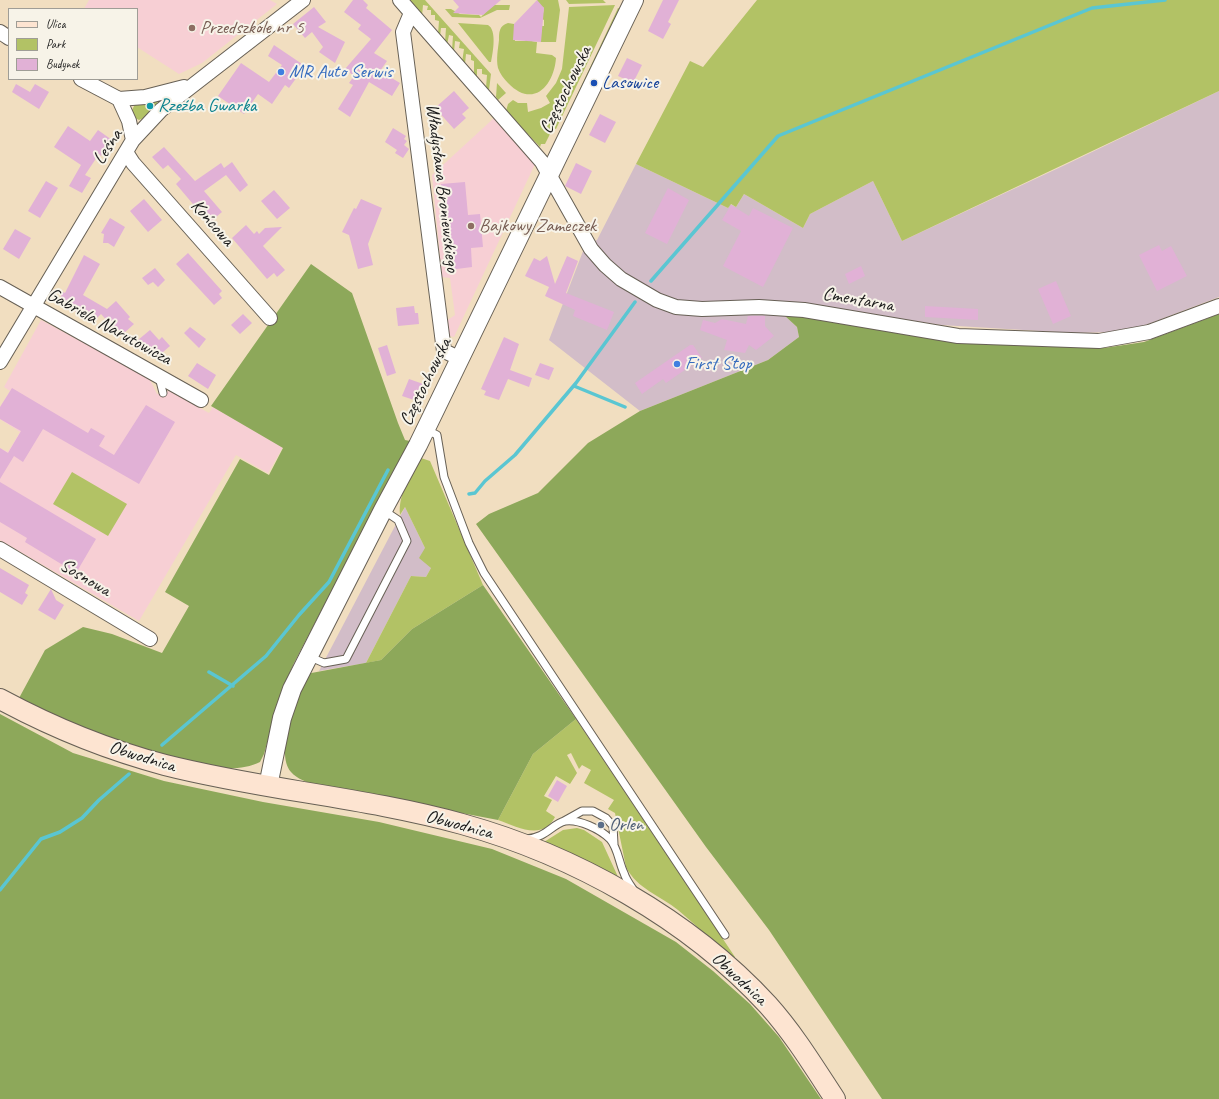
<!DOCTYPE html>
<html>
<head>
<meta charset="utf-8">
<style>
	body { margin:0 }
	#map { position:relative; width:1219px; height:1099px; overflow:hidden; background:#f1dec0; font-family:Caveat,sans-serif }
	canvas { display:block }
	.legend { position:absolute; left:8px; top:8px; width:130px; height:72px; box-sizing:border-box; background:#f7f3e8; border:1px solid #9f9d96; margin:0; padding:5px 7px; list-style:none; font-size:12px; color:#1c1c1c }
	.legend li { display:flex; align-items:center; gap:8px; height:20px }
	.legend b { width:20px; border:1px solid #9f9d96 }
</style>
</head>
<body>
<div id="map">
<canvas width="1219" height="1099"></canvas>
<ul class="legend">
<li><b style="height:5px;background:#fde4d1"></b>Ulica</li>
<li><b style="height:11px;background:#b2c265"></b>Park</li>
<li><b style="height:11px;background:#e1b1d6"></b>Budynek</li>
</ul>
</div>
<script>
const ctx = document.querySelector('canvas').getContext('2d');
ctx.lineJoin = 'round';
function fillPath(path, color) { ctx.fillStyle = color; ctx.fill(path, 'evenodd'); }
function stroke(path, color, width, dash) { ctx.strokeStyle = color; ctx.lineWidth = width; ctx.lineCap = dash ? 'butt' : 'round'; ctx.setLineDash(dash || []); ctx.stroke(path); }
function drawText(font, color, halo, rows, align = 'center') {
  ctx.font = font + ' Caveat,sans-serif'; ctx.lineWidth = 4; ctx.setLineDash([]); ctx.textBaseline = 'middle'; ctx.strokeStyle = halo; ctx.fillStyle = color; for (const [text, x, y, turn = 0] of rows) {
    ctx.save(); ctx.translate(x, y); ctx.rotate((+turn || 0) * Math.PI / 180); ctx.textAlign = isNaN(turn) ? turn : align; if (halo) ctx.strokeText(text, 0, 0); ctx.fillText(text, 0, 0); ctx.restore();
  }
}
const built = new Path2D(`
	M89 0H270L277 4 202 63 179 74 137 47V9H84Z
	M494 118 535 164 454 337 446 335 445 322 455 315 450 278 442 277 432 175Z
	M41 320 149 378 157 394 169 391 209 413 213 407 283 447 268 473 236 455 139 621 0 540V448L8 452 20 432 0 419V407L10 391 4 387Z`);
const industrial = new Path2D(`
	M1219 91V297L1143 326 1118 332 1073 333 941 325 800 303 785 316 797 327 799 337 768 360 640 411 549 340 585 246 597 240 636 164 728 208 730 204 736 207 744 194 803 228 810 214 873 181 902 241 1065 165Z
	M405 507 425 548 431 568 426 577 411 576 366 663 319 671Z`);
const green = new Path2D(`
	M411 0H425L491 74 489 90 486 88 487 75 482 74V69H477V78L474 75V61L471 60V55L466 54 465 64 462 62 464 49 459 48 460 42 455 41 454 52 452 50 453 36 449 35 447 45 445 42 446 28H441L440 36 438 34 439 21 435 20V15H431V10H427L428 6 423 5 422 16 411 3Z
	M537 0H558L560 10 556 42H540L542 26H544V20L542 19 544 8 538 4Z
	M566 0H603L606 3 569 4Z
	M757 0H1219V91L902 241 873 181 810 214 803 228 744 194 736 207 731 204 728 208 636 164 690 61 703 67Z
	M492 5H510L509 10H497L480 18 452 17 445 9H451L460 14 479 15 481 17Z
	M615 5 556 129 553 128 545 144H541L540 147 506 111 508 104 513 100 518 103H527L528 112 541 108 550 103 546 96 556 83 562 69 569 7Z
	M618 8 623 9 560 131Z
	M458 23 488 25C497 30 493 52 491 62H489Z
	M508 23 514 24 515 41H525L526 40 537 42 536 53 552 55 556 58C554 86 533 109 508 83 504 79 500 74 498 68 496 59 498 49 499 40 499 32 499 26 508 23Z
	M497 83 506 93 498 100 496 97Z
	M157 100 158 104 144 118 139 120 135 118 132 110 135 104Z
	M421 458 430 461 483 585 412 629 381 660 366 663 411 576 426 577 431 568 419 558 425 548 405 507 400 515C398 493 411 477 421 458Z
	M72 472 127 504 108 536 53 504Z
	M576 719 735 957 734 960C715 944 697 926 678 910 661 896 637 889 626 867L615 813 608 809 614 800 584 783 591 770 582 765 579 769 571 753 567 755 577 773 570 784 556 776 544 796 552 800 546 811 555 817C543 841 517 827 498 820L533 754Z
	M577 828 584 830 602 842 619 879 544 842 563 830Z`);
const forest = new Path2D(`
	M311 264 352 293 398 423 405 440 410 441 294 663 281 693 264 754 260 762C208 789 69 722 18 700L45 650 83 627 112 634 162 653 189 606 165 592 240 459 269 475 283 448 211 406Z
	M792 314 957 342 1104 348 1144 342 1219 314V1099H882L769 930 706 847 476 524 489 514 538 493 588 443 640 411 768 360 799 337 797 327 785 316Z
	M483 585 576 719 533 754 498 820 315 785C307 782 297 779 291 772 274 752 298 696 306 674L381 660 412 629Z
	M0 714 73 753 164 781 263 802 379 822 492 849 566 879 676 942 713 971 750 1004 779 1037 821 1099H0Z`);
const stream = new Path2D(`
	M651 281 778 136 1092 8 1165 0
	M574 386 625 407
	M469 494 475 493 485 481 515 455 576 383 635 302
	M209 672 233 686
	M162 745 266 656 299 615 329 582 388 470
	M0 890 41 839 60 832 82 818 99 800 129 774`);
const building = new Path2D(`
	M353 0H363L368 5 366 8 392 30 374 53 387 61 380 71 400 83 392 96 369 82 350 117 338 109 353 85 349 83 354 76 345 69 371 39 358 29 361 25 344 12Z
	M453 0H501L483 15 453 13 459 7Z
	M537 0 544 8 541 42 513 40 514 24Z
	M663 0H679L668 22 671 24 663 39 648 31Z
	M314 7 326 22 318 27 345 42 335 63 319 52 323 47 312 32 305 38 293 24Z
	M274 45 305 66 289 88 285 85 272 104 258 94 244 114 218 96 241 63 269 82 282 65 268 56Z
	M627 58 642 65 633 83 618 76Z
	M16 84 30 92 35 84 49 92 39 109 12 92Z
	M454 91 469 108 462 114 466 118 454 129 435 108Z
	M600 114 616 122 605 143 589 135Z
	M68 126 90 141 98 130 112 140 101 156 99 154 85 175 91 178 82 193 69 186 81 165 54 147Z
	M393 128 406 136 404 139 407 141 404 145 409 149 403 158 395 153 397 150 385 142Z
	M164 147 195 181 221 163 224 168 232 162 248 185 240 192 226 175 204 191 222 212 209 223 176 184 181 179 168 165 163 169 152 157Z
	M576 163 592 171 581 194 565 186Z
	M46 181 58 188 40 218 28 211Z
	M465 182 468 215 480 214 483 247 471 248 472 267 449 270 441 184Z
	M668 188 689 200 667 244 645 233Z
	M274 190 290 208 277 219 261 201Z
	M144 199 162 220 148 232 130 211Z
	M361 199 382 208 368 244 373 265 358 269 349 235 342 232 354 208 356 209Z
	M731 205 749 216 753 208 793 228 763 287 723 266 741 231 722 220Z
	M110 218 125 227 114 247 108 243H103L104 234 101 233Z
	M246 225 254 234 257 231 259 234 265 228 282 227 263 246 285 270 277 277 274 273 267 279 232 238Z
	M15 229 31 238 19 259 3 249Z
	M1159 245 1162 251 1171 246 1187 276 1157 291 1139 255Z
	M188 253 222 291 219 294 222 298 214 305 176 264Z
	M84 255 100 264 83 295 107 309 116 301 130 317 128 319 134 324 121 336 101 314 96 319 80 311 78 313 58 302 63 292 65 293Z
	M547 256 555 284 567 256 578 261 566 293 614 312 607 330 573 316 575 310 545 296 549 287 525 276 534 258 540 261Z
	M861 266 865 276 849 284 845 274Z
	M155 268 165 280 158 287 153 282 148 285 142 278Z
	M1056 281 1071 316 1053 324 1038 289Z
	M414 306 415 313H418L419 324 398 326 396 308Z
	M925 306 978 309V320L925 317Z
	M243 314 252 323 240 334 231 325Z
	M748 316H765V326L774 336 756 350 749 345 745 353 724 350 727 340 700 330 703 320 715 323 722 319 746 324Z
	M190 327 206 339 199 348 184 333Z
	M150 330 159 340 162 337 170 346 156 358 138 340Z
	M504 337 519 344 510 370 532 378 529 387 508 379 499 400 484 395 486 391 481 389Z
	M387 345 396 373 387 376 378 348Z
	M690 345H693L702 358 666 383 663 379 642 394 635 383Z
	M197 363 216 375 208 389 188 376Z
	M540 363 554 368 549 380 535 375Z
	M409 379 426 385 420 402 402 396Z
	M12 388 88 433 91 428 105 436 99 446 114 455 146 405 175 422 139 484 43 429 23 462 14 456 0 479V448L8 453 21 431 0 419V407Z
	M0 482 96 539 76 573 25 542 27 538 0 522Z
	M0 568 29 585 25 593 28 595 22 605 0 592Z
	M51 589 56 600 64 605 55 620 38 610Z
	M557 780 567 786 558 802 548 796Z`);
const service = new Path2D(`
	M159 377 163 393
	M427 430 437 435 444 477 469 543 484 573 725 935
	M308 656 324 663 346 659 407 541 398 520 383 510
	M564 821 582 811H593L606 818 613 826 614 844
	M526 839C546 838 552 824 565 821 579 819 600 829 610 839 618 848 619 863 624 873 626 880 631 886 635 892`);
const minor = new Path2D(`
	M400 0 542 162 591 249 605 265 621 279 657 300 676 307 702 309 759 307 804 310 958 336 1099 341 1149 332 1219 306
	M411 13 403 32 444 351 461 359
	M0 32 9 38
	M81 79 119 99 145 97 184 87
	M119 99 129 121 133 140
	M126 152 133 163 270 318
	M0 287 201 400
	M0 362 133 140 161 110 303 0
	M0 549 150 639`);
const tertiary = new Path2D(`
	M268 786 282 718 292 689 383 510 418 445 634 0`);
const secondary = new Path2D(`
	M0 699C52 727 108 750 165 765 263 790 364 797 462 824 574 855 689 919 768 1005 794 1034 814 1067 835 1099`);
const markers = [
	[192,28,4,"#8d6e63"],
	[281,72,4,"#3f7fe0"],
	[594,83,4,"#1a4fb4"],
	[150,106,4,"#0f9aa8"],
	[471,226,4,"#8d6e63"],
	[677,364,4,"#3f7fe0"],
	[601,825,4,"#5c6f8a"]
];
const educationNames = [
	["Przedszkole nr 5",200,28],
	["Bajkowy Zameczek",479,226]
];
const shopNames = [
	["MR Auto Serwis",289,72],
	["First Stop",685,364]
];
const transitNames = [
	["Lasowice",602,83]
];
const streetNames = [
	["Częstochowska",566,90,-64],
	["Leśna",108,147,-57],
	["Władysława Broniewskiego",442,188,83],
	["Końcowa",212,223,49],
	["Cmentarna",858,300,10],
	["Gabriela Narutowicza",109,327,29],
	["Częstochowska",426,382,-64],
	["Sosnowa",85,578,31],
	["Obwodnica",142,757,17],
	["Obwodnica",459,825,15],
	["Obwodnica",739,979,43]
];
const cultureNames = [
	["Rzeźba Gwarka",158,106]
];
const serviceNames = [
	["Orlen",609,825]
];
fillPath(built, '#f7cfd4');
fillPath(industrial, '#d2bdc8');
fillPath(green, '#b2c265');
fillPath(forest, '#8da85a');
stroke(stream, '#5ac6d2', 3.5);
fillPath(building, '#e1b1d6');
stroke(service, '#676055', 9);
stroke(minor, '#676055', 16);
stroke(tertiary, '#676055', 20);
stroke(secondary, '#676055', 22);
stroke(service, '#fff', 7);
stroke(minor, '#fff', 14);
stroke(tertiary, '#fff', 18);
stroke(secondary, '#fde4d1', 20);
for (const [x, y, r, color] of markers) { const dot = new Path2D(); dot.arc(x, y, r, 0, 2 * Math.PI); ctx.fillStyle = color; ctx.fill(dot); stroke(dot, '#f7f3e8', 1.5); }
drawText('19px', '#785e54', '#f7f3e8', educationNames, 'left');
drawText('19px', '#366cbe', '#f7f3e8', shopNames, 'left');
drawText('19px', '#164399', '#f7f3e8', transitNames, 'left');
drawText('19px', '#1c1c1c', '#f7f3e8', streetNames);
drawText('19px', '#0d838f', '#f7f3e8', cultureNames, 'left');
drawText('19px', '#4e5e75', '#f7f3e8', serviceNames, 'left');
</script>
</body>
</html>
